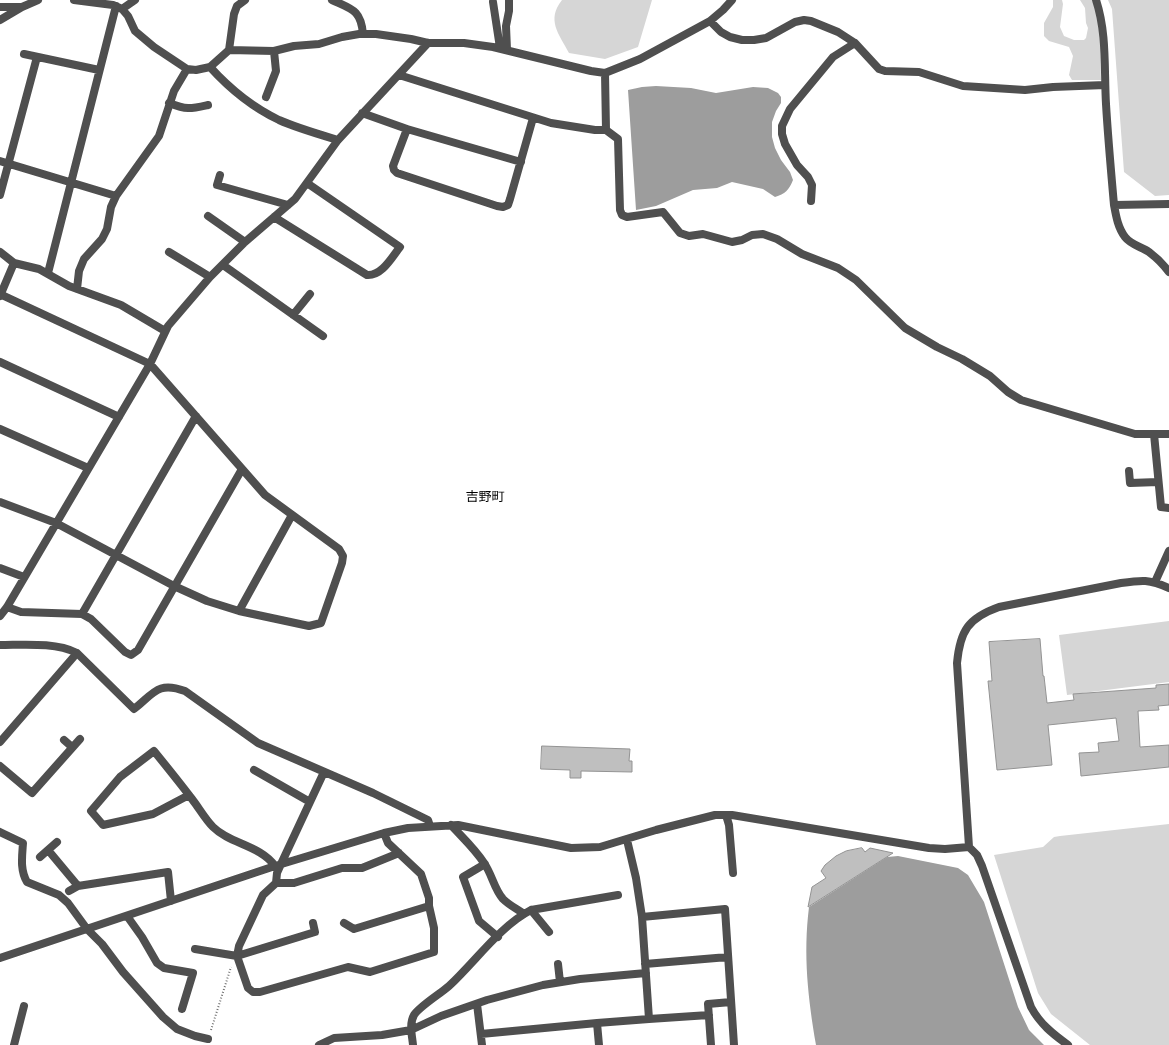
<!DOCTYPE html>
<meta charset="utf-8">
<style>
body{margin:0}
canvas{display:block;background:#fff}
</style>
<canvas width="1169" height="1045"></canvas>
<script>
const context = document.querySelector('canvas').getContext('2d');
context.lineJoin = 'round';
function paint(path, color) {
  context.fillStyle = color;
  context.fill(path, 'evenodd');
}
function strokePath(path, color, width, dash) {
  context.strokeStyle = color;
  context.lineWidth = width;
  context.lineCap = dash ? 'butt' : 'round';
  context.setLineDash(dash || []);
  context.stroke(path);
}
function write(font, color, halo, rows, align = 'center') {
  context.font = font + ' Barlow,"Noto Sans JP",sans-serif';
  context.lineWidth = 3;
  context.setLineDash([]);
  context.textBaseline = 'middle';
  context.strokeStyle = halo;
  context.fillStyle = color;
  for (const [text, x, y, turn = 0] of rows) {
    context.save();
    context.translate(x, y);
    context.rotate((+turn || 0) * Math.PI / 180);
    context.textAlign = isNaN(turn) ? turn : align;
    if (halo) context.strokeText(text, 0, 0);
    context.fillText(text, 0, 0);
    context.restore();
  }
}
paint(new Path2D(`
 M562,0H652L638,47L605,59L569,53C559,34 546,20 562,0Z
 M1053,0H1062L1063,4L1060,27L1064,36L1074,40H1084L1086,38L1088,28L1086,23L1085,8L1080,0H1092C1103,25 1100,53 1101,80H1072L1069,75L1073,56L1069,47L1049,41L1044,36V23L1053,7Z
 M1108,0H1169V195L1155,196L1124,172L1112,9Z
 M1169,621V682L1067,695L1059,635Z
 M1169,824V1045H1090L1051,1014L1038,993L994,855L1043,847L1054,837L1060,836Z`), '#d6d6d6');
paint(new Path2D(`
 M656,86L691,88L716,93L753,87L768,88L778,93L781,97V103L776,111L772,122V137L775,148L781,160L790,172L793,180C789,190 785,194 775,197L763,189L732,182L717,188L693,190L656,206L636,210L628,90L642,87Z
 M898,856L958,868L968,875L984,902L1018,1007L1029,1030L1044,1045H816C808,998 803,955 809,907L887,857Z`), '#9d9d9d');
const building = new Path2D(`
 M1040,639L1043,676H1044L1047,703L1074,700L1073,694L1156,688V685L1169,684V705L1158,706L1159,710L1138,711L1140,747L1169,745V767L1081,776L1079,753L1099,752L1098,743L1119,741L1116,718L1048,725L1052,765L997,770L988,681H992L989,642Z
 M542,746L630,749L629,761H632V772L581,771V778H570V770L541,769Z
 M862,848L865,852L870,848L893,853L808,907L812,887L826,878L821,871L825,865L836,856L846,851Z`);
paint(building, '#bfbfbf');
strokePath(building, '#939393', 1);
strokePath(new Path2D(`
 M211,1030L231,967`), '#717171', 2, [1, 2]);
strokePath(new Path2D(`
 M74,0L113,5L122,9L128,16L135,31L154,47L187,69L196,70L210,67L229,50L274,51L294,46L319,44L342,37L359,34H376L411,39L428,43H464L493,47L591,71L605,73L640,59L710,21L723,10L732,0
 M332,0C352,9 361,10 363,34
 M1096,0C1107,33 1104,69 1106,104C1108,138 1111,171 1114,205C1116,216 1118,228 1125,237C1131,245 1142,247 1149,252C1157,258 1163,264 1169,272
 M493,2L500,48
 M0,7H21
 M122,9L135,0
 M0,20L22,7L38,0
 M710,21L721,32L730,37L742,40H754L766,38L795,22L804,20L811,21L838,32L855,43L879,69L885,71L919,72L963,86L1025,90L1053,87L1105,85
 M229,50L234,14L237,6L245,0
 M507,50L506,26L509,11V0
 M24,54L99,70
 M210,67C229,88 254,108 279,120C297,128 318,134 338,140
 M605,73L606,130L618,139L620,210L622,215L627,217L663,212L680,233L689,236L703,234L732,242L742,240L752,235L763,234L777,239L802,254L838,268L856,280L905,328L937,347L962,359L990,376L1008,392L1021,400L1135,434H1169
 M399,75L551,123L595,130H606
 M266,97L276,71L274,51
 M169,103C187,110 190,109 208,105
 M362,113L407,129L521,162
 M407,129L393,166L394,170L397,173L497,206L503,207L508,205L510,199L533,118
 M0,161L116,196
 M220,175L217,185L288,205
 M0,195L37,57
 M811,201L812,185L808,177L797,165L785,144L782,134V126L790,109L833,57L855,43
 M1114,205L1169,204
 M208,216L245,242
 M274,217L367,275C382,276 392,257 400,247L307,183
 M0,252L14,263L39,269L69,286L121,305L165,331
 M169,252L210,277
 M223,265L323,336
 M48,273L116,6
 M77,289L79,271L84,259L102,239L107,229L111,207L116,196L159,136L174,91L187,69
 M0,294L150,364L265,495L339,549L343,556L342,563L321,623L309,626L239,611L207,601L174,586L56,523L0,502
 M0,296L14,263
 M293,315L310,294
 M0,362L119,417
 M0,429L88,468
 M1154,434L1161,507L1169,508
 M1129,471L1130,483L1158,482
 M0,568L24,577
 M1155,582L1169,551
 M7,607L21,612L82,614L91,619L125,652L131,655L138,650L242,469
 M239,611L292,515
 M82,614L196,416
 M0,616L7,607L150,364L168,326L210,277L245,242L295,199L338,140L428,43
 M0,645C24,645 55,642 77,653L134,709C154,693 158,681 185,691L258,743L373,793L428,820L430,826
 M64,740L72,747
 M0,742L77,653
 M0,766L32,793L80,739
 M254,770L310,802
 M324,772L281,864L277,873L276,883L263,895L239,946L237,956L248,988L253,992H260L348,967L370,972L434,952V928L429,906V898L421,874L388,843L384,833
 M189,795L153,814L103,825L91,811L120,777L154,751C167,767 180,783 192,799C199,808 205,819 213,827C230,844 260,845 275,866
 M726,815L729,825L733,873
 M451,825C462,837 475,849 484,863C492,874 494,889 503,899C509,905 517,909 524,914
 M0,832L23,843C22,857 20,870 27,882L59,895L68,903L87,929L102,944L123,972L163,1017L177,1029L195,1036L208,1039
 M48,850L78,886
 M40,857L57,842
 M485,864L463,877L479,921L498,937
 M276,883H294L342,868H362L399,853
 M69,891L78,886L168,872L171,901
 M531,910L549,932
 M127,916L142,937L157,963L164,968L193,973L182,1009
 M642,917L725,909L734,1045
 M344,923L354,929L429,906
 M195,949L237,956L315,932L313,923
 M0,958L275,866L384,833L408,828L458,825L571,848L600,847L656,830L715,815H732L929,848L945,849L969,847
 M558,964L560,982
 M645,964L728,957
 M477,1004L482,1045
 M649,1019L709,1015
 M481,1034L597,1023
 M14,1045L24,1006
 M319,1045L334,1038L382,1035L411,1030L441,1016L487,1000L543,985L580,979L646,973
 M413,1045C412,1035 409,1024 414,1015C420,1006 440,994 449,986C475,962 500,926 531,910L618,895
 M599,1045L597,1023L649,1019L642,917L636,878L627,840
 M711,1045L708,1004L731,1002
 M1068,1045C1053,1034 1040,1024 1031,1007L982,866L977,855L969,847L957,663C960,631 968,618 999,607L1121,583C1142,580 1149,579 1169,588`), '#4f4f4f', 8);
write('13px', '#000', '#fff', [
 ["吉野町",485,497]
]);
</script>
